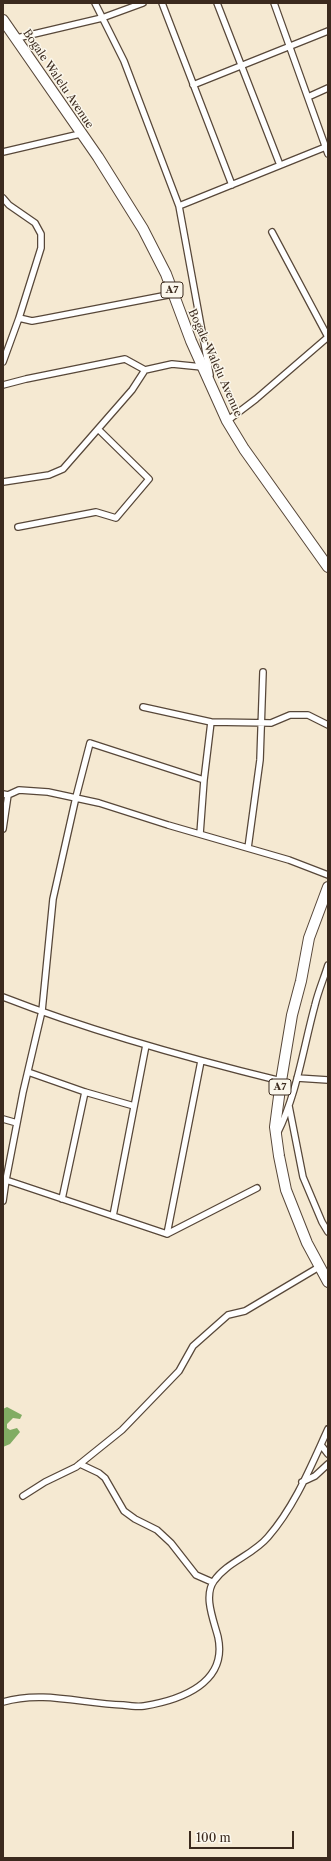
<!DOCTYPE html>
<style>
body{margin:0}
#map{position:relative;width:331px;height:1861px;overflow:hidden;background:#f5e9d2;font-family:"Libre Caslon Text",serif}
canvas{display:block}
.frame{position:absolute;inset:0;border:4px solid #3b2a1e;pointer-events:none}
.scale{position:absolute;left:189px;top:1831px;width:105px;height:18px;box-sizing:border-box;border:2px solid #3b2a1e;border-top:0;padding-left:5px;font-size:12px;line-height:14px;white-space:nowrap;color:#3b2a1e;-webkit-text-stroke:3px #fbf7ec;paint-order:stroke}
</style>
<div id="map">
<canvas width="331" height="1861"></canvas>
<div class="frame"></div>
<div class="scale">100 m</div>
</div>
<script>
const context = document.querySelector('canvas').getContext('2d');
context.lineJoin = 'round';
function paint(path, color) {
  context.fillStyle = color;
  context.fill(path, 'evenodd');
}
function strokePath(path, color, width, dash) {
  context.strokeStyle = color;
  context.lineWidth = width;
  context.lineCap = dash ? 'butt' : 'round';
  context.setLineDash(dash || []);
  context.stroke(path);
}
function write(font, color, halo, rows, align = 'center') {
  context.font = font + ' "Libre Caslon Text",serif';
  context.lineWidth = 3;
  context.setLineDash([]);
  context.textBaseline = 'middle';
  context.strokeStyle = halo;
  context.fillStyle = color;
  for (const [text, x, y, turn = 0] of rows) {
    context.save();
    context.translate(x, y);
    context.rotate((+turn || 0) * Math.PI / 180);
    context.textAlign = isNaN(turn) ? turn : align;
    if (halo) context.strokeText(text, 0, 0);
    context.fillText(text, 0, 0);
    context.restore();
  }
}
paint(new Path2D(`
 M7,1407L22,1415L20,1419L13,1418L7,1424V1428L10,1430L17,1428L20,1432L10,1444L3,1447V1409Z`), '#81ac63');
const street = new Path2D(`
 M95,3L124,61L179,206L210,375
 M162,3L232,185
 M217,3L280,165
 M274,3L328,154
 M17,38L102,18L143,3
 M193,85L328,31
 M308,97L328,88
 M3,152L80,134
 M3,198L9,205L35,223L41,234V248L19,318
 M179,206L328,146
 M272,232L328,337
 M3,362L19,318L32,321L43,319L173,294
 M3,385L26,379L125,359L145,370L172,364L202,367
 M227,421L256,399L328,337
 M3,482L49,475L63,469L132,390L145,370
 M18,527L96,512L116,518L149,479L98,429
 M143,707L211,722
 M3,794L8,795L3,829
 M8,795L19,790L48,792L99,803L168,825L289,860L328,875
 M200,834L204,780
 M248,848L260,760L263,672
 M3,997C93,1032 187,1058 281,1081
 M28,1072L85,1092L134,1106
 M297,1078L328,1080
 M289,1106L303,1177L322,1222L328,1232
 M3,1119L17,1123
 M277,1134C297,1094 303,1049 315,1005C318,992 324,978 328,965
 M6,1180L23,1092L42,1011L53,899L76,797L90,743L204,780L211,722L271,723L290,715H308L328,725
 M62,1199L85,1092
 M3,1201L6,1180L167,1234L257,1188
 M113,1216L146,1045
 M167,1234L201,1061
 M321,1445L328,1454
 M80,1464L99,1473L105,1478L124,1511L135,1519L157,1530L171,1543L196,1575L212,1582
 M302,1482L315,1476L328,1464
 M23,1496L45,1482L76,1467L122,1430L179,1371L193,1346L228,1315L245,1311L319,1267
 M3,1702C43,1690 83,1704 123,1705C130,1706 138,1707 144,1706C181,1700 228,1683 218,1637C214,1621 203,1596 214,1581C227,1562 253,1555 268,1537C295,1506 311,1466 328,1429`);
const highway = new Path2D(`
 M3,20L98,157L143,229L166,274L191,341L227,421L244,449L328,567
 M328,887L309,938L301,981L292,1015L281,1081L275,1127L279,1156L286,1190L307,1243L328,1282`);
strokePath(street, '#574739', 8);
strokePath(highway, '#574739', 12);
strokePath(street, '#fff', 5.5);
strokePath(highway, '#fff', 10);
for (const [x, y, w] of [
 [172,290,22],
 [280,1087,22]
]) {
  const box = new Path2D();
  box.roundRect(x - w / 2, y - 8, w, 16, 3);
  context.fillStyle = '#fbf7ec';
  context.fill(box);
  strokePath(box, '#3b2a1e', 1);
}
write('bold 10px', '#3b2a1e', null, [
 ["A7",172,290],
 ["A7",280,1087]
]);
write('11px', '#3b2a1e', '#fbf7ec', [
 ["Bogale Walelu Avenue",58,79,56],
 ["Bogale Walelu Avenue",215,363,66]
]);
</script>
